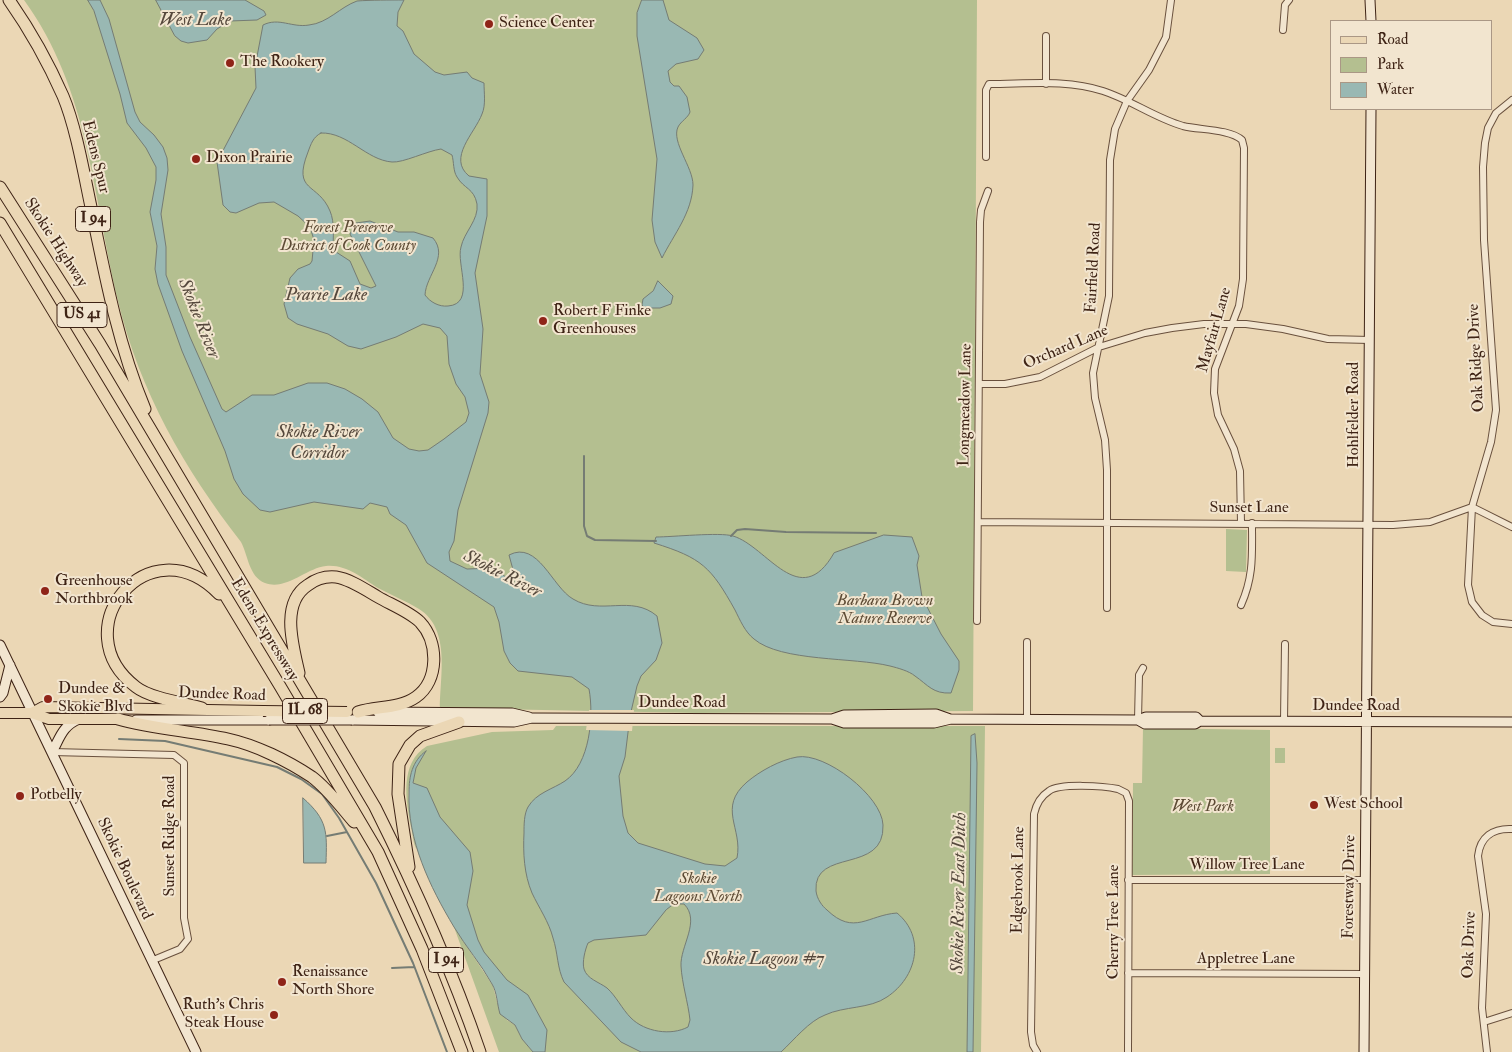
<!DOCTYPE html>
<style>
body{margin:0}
#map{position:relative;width:1512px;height:1052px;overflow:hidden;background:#ebd7b5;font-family:"IM FELL Double Pica",serif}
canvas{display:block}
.legend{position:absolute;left:1330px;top:20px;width:162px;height:90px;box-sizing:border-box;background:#f2e5cf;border:1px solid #aa9785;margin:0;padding:6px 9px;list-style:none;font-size:15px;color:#3e2315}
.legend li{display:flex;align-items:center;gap:10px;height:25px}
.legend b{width:25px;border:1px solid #aa9785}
</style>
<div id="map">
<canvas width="1512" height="1052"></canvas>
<ul class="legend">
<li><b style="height:6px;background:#ebd7b5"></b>Road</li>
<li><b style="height:14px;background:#b4bf90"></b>Park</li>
<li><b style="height:14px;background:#99b8b3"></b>Water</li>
</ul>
</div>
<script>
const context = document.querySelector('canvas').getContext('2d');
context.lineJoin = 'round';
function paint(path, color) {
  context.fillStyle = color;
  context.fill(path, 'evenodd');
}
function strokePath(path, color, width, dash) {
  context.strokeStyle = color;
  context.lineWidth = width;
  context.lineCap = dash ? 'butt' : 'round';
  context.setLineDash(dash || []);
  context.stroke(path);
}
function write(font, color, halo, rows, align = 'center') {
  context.font = font + ' "IM FELL Double Pica",serif';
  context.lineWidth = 4;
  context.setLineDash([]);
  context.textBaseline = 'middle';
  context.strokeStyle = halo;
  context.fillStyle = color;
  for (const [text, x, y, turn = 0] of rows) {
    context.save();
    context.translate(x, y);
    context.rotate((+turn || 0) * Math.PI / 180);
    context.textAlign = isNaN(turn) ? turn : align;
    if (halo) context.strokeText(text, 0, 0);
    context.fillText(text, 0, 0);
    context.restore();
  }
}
paint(new Path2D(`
 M24,0H977L973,711L696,713L440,708C440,676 451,629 419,609C406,601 391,595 378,588C362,578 346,564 326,566C306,568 286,591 265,583C249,577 248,555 241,542C184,468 140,392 118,301C93,197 89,89 24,0Z
 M1226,529L1247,530L1246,572L1226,571Z
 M556,726H985L981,1052H542L495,977L412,806L414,768L424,753C398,777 411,820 417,850C413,844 413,835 411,827C406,801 399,763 427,746L492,732L553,730Z
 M1143,728L1270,730V874L1132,875L1133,783H1142Z
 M1275,748H1285V763H1275Z
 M454,927L493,986L497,1002L507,1020L515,1025L522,1039L533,1052H499Z`), '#b4bf90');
const water = new Path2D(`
 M88,0H100L109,19L135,112L140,122L154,135L163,147L167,158L168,170L161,214L166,247V275L190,337L222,409L226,412L252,395H274L308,383H327L345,389L362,399L378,412L393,438L409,449L419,451L428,450L444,439L466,422L469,413L465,397L456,384L449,364L447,336L440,328L423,324L396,337L361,349L348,346L328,334L297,324L288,318L284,304L290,278L298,269L310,264L312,261L314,240L310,227L298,216L274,202L259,203L236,213L230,212L223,205L217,162L256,88L255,67L263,25C279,17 292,28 309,25C328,23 340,7 357,1C370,0 391,0 404,0L398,12L397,26L403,31L414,54L435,72L444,75L467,72L472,78L484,83C484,93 486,105 482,114C475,133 447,158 469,176L487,179V216L475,273L483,329L480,374L489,402L488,413L458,510L454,541L449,552L450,561L467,569L494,568L515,584V577L509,555C538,540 552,587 573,599C601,616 631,594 657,616L662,643L656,660L641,676L637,686L630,716L625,757L619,776L623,816L628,833L638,843L705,864L725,866L737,858C743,828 717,808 747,782C760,771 780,760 797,757C825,752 882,796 883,825C885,875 813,847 816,891C817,899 822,906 827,910C854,936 868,915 897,913C926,937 917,977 887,997C870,1009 844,1006 825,1015C809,1021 794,1040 781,1052H641L621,1042L564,982C557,968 558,953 553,938C549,922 539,908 532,893C524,874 523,853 524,833C524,825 524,814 528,807C536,793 553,789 565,781C590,764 594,716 589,689L572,677L518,671L510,663L504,651L499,622L494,607L427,563L406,525L390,514L387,507L370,503L363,509L314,502L270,512L260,510L243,494L234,479L225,451L182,351L158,284L155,269L157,246L150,212L156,180V167L146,148L127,123L120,94L94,11ZM321,133C348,132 366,160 392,162C403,163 427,151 441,149L452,155C454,162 453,171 457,177C464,189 474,188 477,204C479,220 464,232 461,247C456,264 476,304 448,306C439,307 430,302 425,295C426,275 449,257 433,238L414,232H398L370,221L356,223L350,234L376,286L371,288L360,284L350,261L333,250C333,237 335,223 330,211C318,182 292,193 308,152C311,144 313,137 321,133ZM674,904H684C701,921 680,946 681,966C682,984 688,1002 690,1020L688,1027C671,1036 645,1032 631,1018C622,1009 616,996 607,988C599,982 587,979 584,969C582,962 585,950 588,943L594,940L646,935L666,910Z
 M156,0H245L264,11L266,15L257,20L230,21L217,29L207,40L188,43L181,41L175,36Z
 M642,0H663L669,20L697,38L704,50L698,59L676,64L668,71L670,82L674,86H679L687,97L690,112C688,118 681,121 678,127C671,142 693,167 693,185C692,213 674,234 662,258L655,242L652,220L657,159L637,36V13Z
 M658,281L673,296L671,304L660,308H645L642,305L643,299L653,291Z
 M884,535L912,537L919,556L917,565L922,597L941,634L959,661V670L951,693C933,694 928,685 915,676C909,671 898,668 890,666C854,657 781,662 754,639C745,632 740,620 735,610C711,567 702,558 654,543L656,537C672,537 720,532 733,536C767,546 800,613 834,553Z
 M975,734L977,763L973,1052H967L971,736Z
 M426,751L416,768L413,783L427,788L440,817L470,852L473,871L467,905L478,940L484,952L507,980L528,995L547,1030L545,1052H533L522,1039L515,1025L500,1014C497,1004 497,992 492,984C481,964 466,947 454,927C430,887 407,840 409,792C409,777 412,761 426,751Z
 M303,798C328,820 327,832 326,863H304Z`);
paint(water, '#99b8b3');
strokePath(water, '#757c74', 1);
paint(new Path2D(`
 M589,710H634L632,731L586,730Z`), '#ebd7b5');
strokePath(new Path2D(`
 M584,456V526L587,536L595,540L656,541
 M731,536L737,530L745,529L786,532L876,533
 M119,739L165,741L277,767L301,779L322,794L339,818L376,883L413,963L447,1052
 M327,836L347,832
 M392,968L414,967`), '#757c74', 2);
const street = new Path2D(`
 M1283,30L1285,5L1289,0
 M1046,36V84
 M1512,100L1496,113L1488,128L1485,143L1483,167L1484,240L1496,410L1491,442L1472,507L1468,585L1472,602L1482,615L1493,622L1512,624
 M986,157V90L989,84C1027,84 1067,79 1103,91C1131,100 1155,118 1183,126C1199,130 1230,129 1242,140L1244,148L1243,279L1239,306L1215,369L1214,393L1218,415L1234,449L1240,471L1241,523
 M980,384H1005L1040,377L1099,347L1145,333L1172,328L1204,324H1246L1283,329L1328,339L1370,340
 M978,522L1393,525L1430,522L1472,507L1512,527
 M1241,605C1254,576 1252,554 1252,523
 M1107,608V470L1105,440L1095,398L1093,373L1109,296L1110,160L1115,129L1127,101L1149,70L1166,37L1171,0
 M977,621L980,222L981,210L988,191
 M1027,720V642
 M1138,720L1139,675L1143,668
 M1284,721L1285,644
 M52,752L174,755L184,763V918L188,939L180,949L151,961
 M1128,880H1366
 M1128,973L1364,974
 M1484,1022L1512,1013
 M1037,1052L1033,1045L1031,1032L1034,814C1036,805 1041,796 1049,791C1060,783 1104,786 1118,789L1126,793L1129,801L1128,1052
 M1487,1052L1482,1008L1486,914L1478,856C1480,837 1493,828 1512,829`);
const secondary = new Path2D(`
 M1370,0L1371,21
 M0,645L196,1052
 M0,697L3,693L10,665
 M378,712L512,713L529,717
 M832,719L844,723H934L951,719L1138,720L1146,717H1196L1200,721L1512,722
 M136,720H269
 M352,720L514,722L532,718L832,719L844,715L936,714L950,719
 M1138,720L1145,724H1195L1200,721
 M52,752C60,738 62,726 79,719
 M1364,1052L1371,109`);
const primary = new Path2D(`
 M0,713H32L49,719H118
 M32,713L43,707L263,711`);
const highway = new Path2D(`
 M9,0C30,30 48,62 63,96C76,127 84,174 91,207C105,276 118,344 145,409
 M0,187L100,344L375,807C415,887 451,967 480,1052
 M0,223L280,686L378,852L422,949L462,1052
 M299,673C293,646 280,603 308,585C316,579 326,576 336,577C350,579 366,590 378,597C390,604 410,612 420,622C439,642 439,681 416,697C399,709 377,706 358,712
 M202,708C184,703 150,698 136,687C61,630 149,522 219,594
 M118,719C154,729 192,731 228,739C256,745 288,761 312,777C328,789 341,807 354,822
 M409,867L398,794L399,764L410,745L420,736L459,722`);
strokePath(street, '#69503d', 8);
strokePath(secondary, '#3e2315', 11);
strokePath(primary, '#3e2315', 12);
strokePath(highway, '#3e2315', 13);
strokePath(street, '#f2e5cf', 6);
strokePath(secondary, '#f2e5cf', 9);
strokePath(primary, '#ebd7b5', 10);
strokePath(highway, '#ebd7b5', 11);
const secondaryBridge = new Path2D(`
 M269,720H352`);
const primaryBridge = new Path2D(`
 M263,711L347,712`);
strokePath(secondaryBridge, '#3e2315', 11, []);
strokePath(primaryBridge, '#3e2315', 12, []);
strokePath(secondaryBridge, '#f2e5cf', 9);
strokePath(primaryBridge, '#ebd7b5', 10);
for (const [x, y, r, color] of [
 [489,24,5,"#8f2418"],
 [230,63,5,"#8f2418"],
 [196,159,5,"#8f2418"],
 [543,321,5,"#8f2418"],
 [45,591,5,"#8f2418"],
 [48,699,5,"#8f2418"],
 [20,796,5,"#8f2418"],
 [1314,805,5,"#8f2418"],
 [282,982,5,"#8f2418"],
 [274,1015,5,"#8f2418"]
]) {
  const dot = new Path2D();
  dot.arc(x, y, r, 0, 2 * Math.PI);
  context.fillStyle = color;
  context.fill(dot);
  strokePath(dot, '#f2e5cf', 2);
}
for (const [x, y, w] of [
 [93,219,35],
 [82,315,50],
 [305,711,45],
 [446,960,35]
]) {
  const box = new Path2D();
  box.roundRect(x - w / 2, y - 12.5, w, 25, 4);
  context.fillStyle = '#f2e5cf';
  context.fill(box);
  strokePath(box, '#3e2315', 1);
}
write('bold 15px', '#3e2315', null, [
 ["I 94",93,219],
 ["US 41",82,315],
 ["IL 68",305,711],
 ["I 94",446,960]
]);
write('16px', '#3e2315', '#f2e5cf', [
 ["Science Center",499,24],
 ["The Rookery",240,63],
 ["Dixon Prairie",206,159],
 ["Robert F Finke",553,312],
 ["Greenhouses",553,330],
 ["Greenhouse",55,582],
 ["Northbrook",55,600],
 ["Dundee &",58,690],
 ["Skokie Blvd",58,708],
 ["Potbelly",30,796],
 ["West School",1324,805],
 ["Renaissance",292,973],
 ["North Shore",292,991],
 ["Ruth's Chris",264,1006,"right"],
 ["Steak House",264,1024,"right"]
], 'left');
write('16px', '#3e2315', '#f2e5cf', [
 ["Edens Spur",95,157,76],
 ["Skokie Highway",55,243,57],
 ["Fairfield Road",1094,268,-87],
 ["Mayfair Lane",1215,330,-74],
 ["Orchard Lane",1066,348,-23],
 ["Oak Ridge Drive",1477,358,-93],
 ["Longmeadow Lane",966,405,-89],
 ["Hohlfelder Road",1355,415,-90],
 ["Sunset Lane",1249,509],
 ["Edens Expressway",264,630,59],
 ["Dundee Road",222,695,2],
 ["Dundee Road",682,704],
 ["Dundee Road",1356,707],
 ["Sunset Ridge Road",171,836,-90],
 ["Willow Tree Lane",1247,866],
 ["Skokie Boulevard",124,869,65],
 ["Edgebrook Lane",1019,880,-89],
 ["Forestway Drive",1350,887,-89],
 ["Cherry Tree Lane",1115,922,-90],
 ["Oak Drive",1470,945,-88],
 ["Appletree Lane",1246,960]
]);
write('italic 16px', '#5c4a34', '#f2e5cf', [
 ["Forest Preserve",348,229],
 ["District of Cook County",348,247],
 ["Barbara Brown",885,602],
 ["Nature Reserve",885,620],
 ["West Park",1203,808],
 ["Skokie",698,880],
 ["Lagoons North",698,898]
]);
write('italic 18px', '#55483c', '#f2e5cf', [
 ["West Lake",195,21],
 ["Prarie Lake",326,296],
 ["Skokie River",198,319,68],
 ["Skokie River",319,433],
 ["Corridor",319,454],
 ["Skokie River",502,575,27],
 ["Skokie River East Ditch",960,893,-89],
 ["Skokie Lagoon #7",764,960]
]);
</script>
